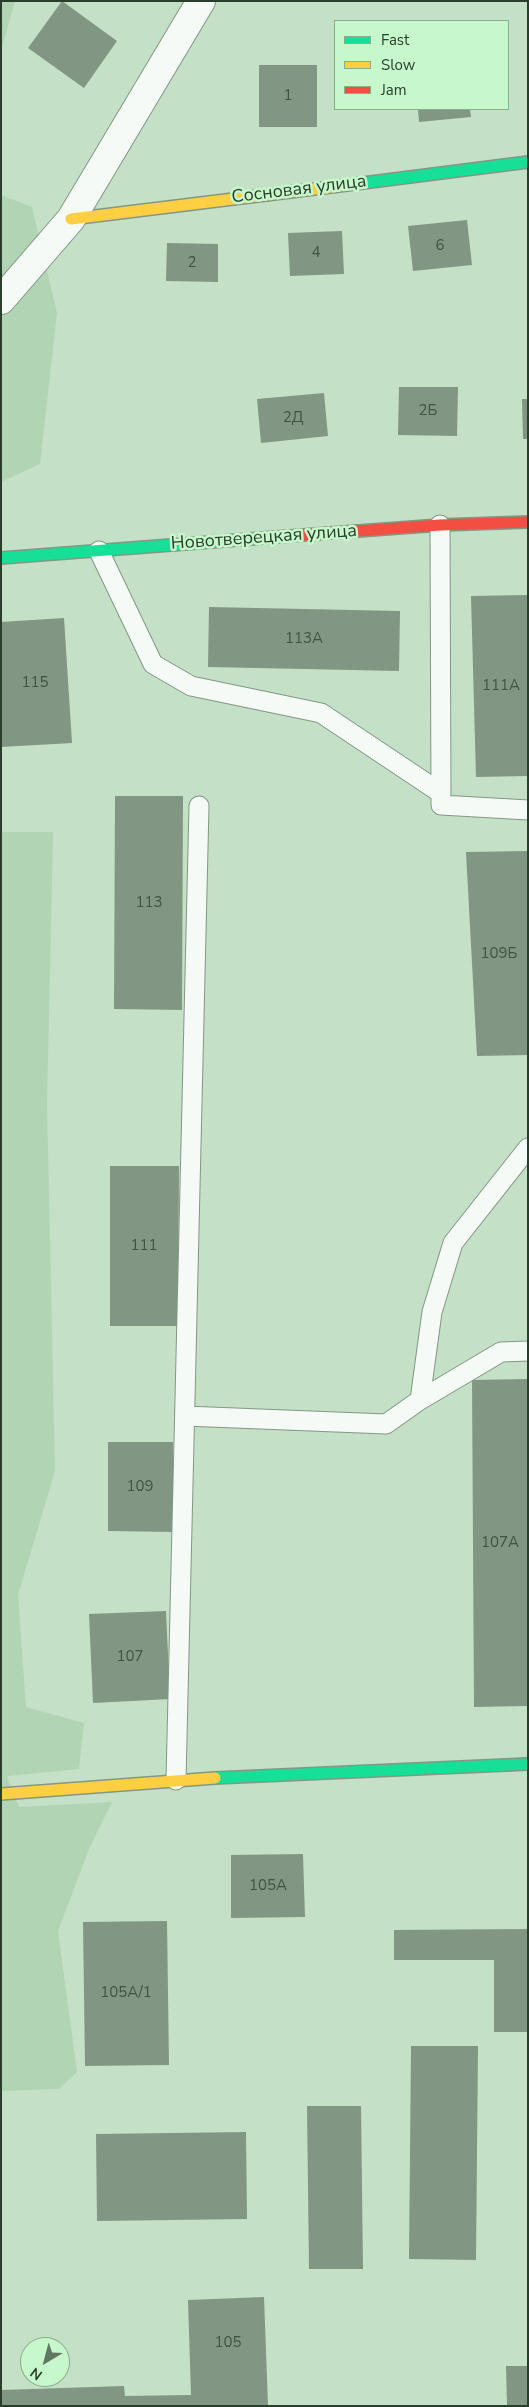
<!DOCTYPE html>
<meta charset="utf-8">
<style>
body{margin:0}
#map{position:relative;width:529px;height:2407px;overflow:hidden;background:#c4e0c7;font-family:"Nunito Sans",sans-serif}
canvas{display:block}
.frame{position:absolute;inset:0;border:2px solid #2a3e2c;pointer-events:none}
.legend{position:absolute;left:334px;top:20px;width:175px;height:90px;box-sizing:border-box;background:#c6f8cb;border:1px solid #88ae8b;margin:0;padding:6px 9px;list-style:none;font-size:15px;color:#2a3e2c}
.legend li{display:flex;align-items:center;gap:10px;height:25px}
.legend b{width:25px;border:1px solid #88ae8b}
.north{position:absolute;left:20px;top:2337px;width:50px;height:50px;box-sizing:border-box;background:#c6f8cb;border:1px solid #88ae8b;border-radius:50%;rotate:217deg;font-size:14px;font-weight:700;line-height:20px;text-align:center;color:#2a3e2c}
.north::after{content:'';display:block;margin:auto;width:18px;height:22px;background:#607762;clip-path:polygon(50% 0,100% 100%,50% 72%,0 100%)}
</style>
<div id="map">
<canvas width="529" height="2407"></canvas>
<div class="frame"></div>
<ul class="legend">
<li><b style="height:6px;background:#16e098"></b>Fast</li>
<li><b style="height:6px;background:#ffcf43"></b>Slow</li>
<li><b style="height:6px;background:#f24e42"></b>Jam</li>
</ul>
<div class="north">N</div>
</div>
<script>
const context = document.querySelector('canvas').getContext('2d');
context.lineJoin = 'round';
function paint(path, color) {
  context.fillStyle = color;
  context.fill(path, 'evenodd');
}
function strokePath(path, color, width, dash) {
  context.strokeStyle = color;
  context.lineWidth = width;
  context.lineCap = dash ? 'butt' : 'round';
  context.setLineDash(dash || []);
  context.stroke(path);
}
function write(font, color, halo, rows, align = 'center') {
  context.font = font + ' "Nunito Sans",sans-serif';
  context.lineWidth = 5;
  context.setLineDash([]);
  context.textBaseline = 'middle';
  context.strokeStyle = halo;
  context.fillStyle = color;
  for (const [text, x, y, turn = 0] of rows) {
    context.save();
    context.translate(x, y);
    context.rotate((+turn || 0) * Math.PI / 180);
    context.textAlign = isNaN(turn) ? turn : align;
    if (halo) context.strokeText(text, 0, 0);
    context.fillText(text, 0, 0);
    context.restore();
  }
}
paint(new Path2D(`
 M1,1H15L1,51Z
 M1,195L32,207L57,313L40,464L1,482Z
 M1,832H53L47,1104L55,1471L18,1595L26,1707L84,1723L79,1769L7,1776L19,1807L112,1802L89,1849L58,1931L77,2072L59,2089L1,2091Z`), '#b1d5b4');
paint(new Path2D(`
 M62,1L117,41L84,88L28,48Z
 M259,65H317V127H259Z
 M418,109H470L471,117L419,122Z
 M467,220L472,265L413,271L408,226Z
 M342,231L344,274L290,276L288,233Z
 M167,243L218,244V282L166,281Z
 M399,387H458L457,436L398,435Z
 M324,393L328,436L261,443L257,399Z
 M522,399H528V439H523Z
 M528,595V776L476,777L471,596Z
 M209,607L400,611L399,671L208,667Z
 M64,618L72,743L1,747V622Z
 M115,796H183L182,1010L114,1009Z
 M528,851V1055L477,1056L466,852Z
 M110,1166H179L178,1326H110Z
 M528,1379V1706L474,1707L472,1380Z
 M108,1442H173V1532L108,1531Z
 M166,1611L170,1699L93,1703L89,1614Z
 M303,1854L305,1917L231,1918V1855Z
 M167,1921L169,2065L85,2066L83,1922Z
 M528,1929V2032H494V1960H394V1930Z
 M411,2046H478L476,2260L409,2259Z
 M307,2106H361L363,2269H309Z
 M246,2132L247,2219L97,2221L96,2134Z
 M264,2297L268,2406H1V2390L124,2386L125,2396L191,2395L188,2300Z
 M506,2366H528V2406H507Z`), '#819683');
const lane = new Path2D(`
 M440,525L441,805L528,810
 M99,551L153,664L191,686L321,713L441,793
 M420,1400L432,1312L453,1243L528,1148
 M185,1416L386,1424L420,1400L501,1352L528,1351
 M176,1780L199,806`);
const street = new Path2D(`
 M1,300L71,219L201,1`);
const fast = new Path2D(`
 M347,185L528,162
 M1,558L276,537
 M215,1778L528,1764`);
const slow = new Path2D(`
 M71,219L347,185
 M1,1794L215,1778`);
const jam = new Path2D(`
 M276,537L440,525L528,522`);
strokePath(lane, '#839785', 21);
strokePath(street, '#839785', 30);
strokePath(fast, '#839785', 14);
strokePath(slow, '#839785', 14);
strokePath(jam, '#839785', 14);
strokePath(lane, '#f6faf7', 19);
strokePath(street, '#f6faf7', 28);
strokePath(fast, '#16e098', 11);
strokePath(slow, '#ffcf43', 11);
strokePath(jam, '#f24e42', 11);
write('15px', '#405442', null, [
 ["1",288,96],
 ["6",440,246],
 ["4",316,253],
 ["2",192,263],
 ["2Б",428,411],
 ["2Д",293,418],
 ["113А",304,639],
 ["115",35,683],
 ["111А",501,686],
 ["113",149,903],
 ["109Б",499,954],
 ["111",144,1246],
 ["109",140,1487],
 ["107А",500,1543],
 ["107",130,1657],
 ["105А",268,1886],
 ["105А/1",126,1993],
 ["105",228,2343]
]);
write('18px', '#2a3e2c', '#c6f8cb', [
 ["Сосновая улица",299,190,-7],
 ["Новотверецкая улица",264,538,-4]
]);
</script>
